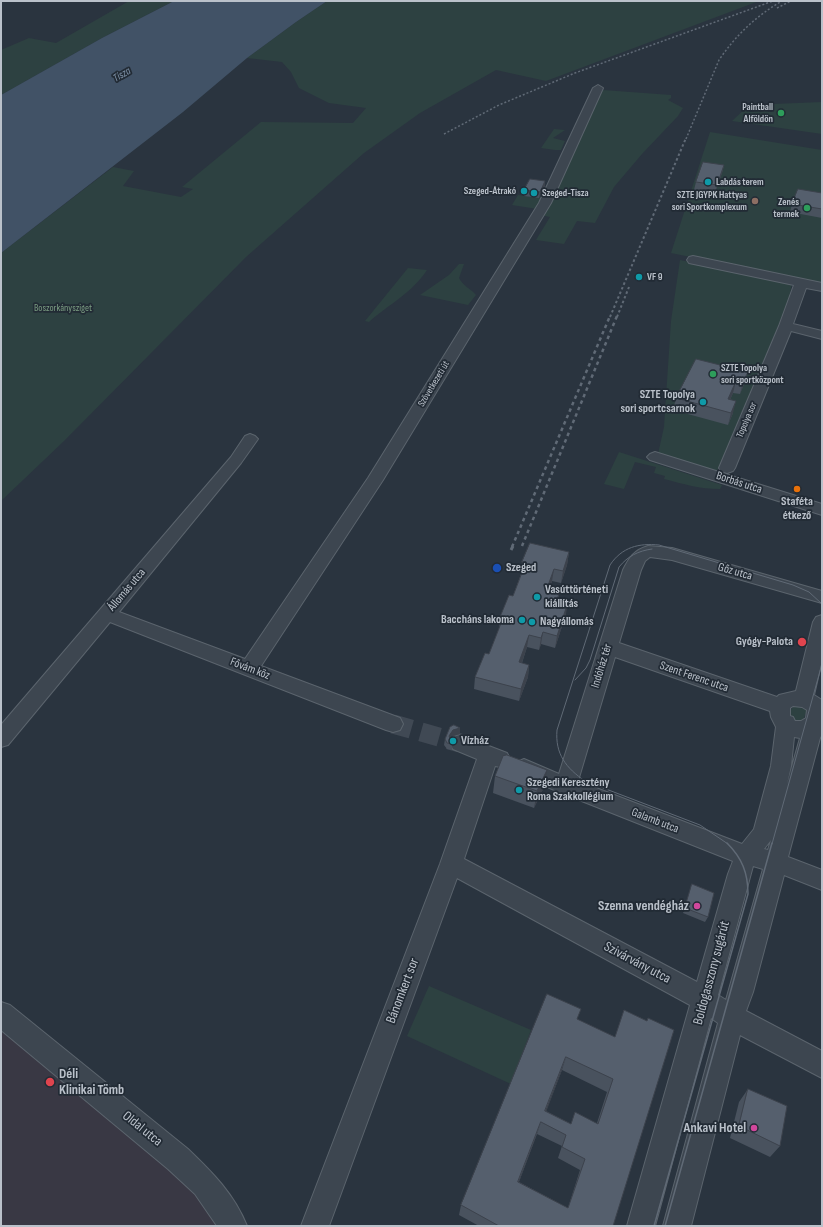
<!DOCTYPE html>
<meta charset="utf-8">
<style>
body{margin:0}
#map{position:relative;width:823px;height:1227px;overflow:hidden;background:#2a343f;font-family:"Sofia Sans Condensed",sans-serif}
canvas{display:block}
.frame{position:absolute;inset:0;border:2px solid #bac1ca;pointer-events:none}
</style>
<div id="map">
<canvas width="823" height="1227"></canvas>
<div class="frame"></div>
</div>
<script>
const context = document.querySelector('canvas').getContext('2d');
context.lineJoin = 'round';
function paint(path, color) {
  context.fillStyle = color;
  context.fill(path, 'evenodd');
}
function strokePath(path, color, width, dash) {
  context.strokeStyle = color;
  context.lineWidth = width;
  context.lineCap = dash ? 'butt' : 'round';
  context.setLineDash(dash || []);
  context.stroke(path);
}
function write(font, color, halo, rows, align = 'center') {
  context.font = font + ' "Sofia Sans Condensed",sans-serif';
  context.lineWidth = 3.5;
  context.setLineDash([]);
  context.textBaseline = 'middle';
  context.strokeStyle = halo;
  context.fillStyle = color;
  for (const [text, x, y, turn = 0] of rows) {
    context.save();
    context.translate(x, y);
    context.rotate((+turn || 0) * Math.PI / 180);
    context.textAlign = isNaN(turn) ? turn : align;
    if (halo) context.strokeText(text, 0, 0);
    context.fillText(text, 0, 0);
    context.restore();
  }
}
paint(new Path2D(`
 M1,1000L198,1163L222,1186L248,1226H1Z`), '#393844');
paint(new Path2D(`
 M129,1H174L102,38L1,95V50L29,38L56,43Z
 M327,1H759L546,81L496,70L420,113L364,153L246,257L64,441L1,501V253L113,167L134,171L123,186L181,197L193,189L182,187L261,122L353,123L366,108L329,103L299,88L291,72L282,62L247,58L296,22Z
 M603,90L671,95V98L668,100L683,108L678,116L642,154L614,187L595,223L577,221L564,244L536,240L550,217L541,215L577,147L599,93Z
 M822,102V134L732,121L749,105Z
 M554,129L565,130L553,138L565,141L561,150H555L541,148Z
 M710,132L822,150V284L671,253Z
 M518,195L544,198L538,209L512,205Z
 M680,260L792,283L788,303L717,472L658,454L664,427L671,321Z
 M459,264H464L459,278C463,286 470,288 476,295L468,305L420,295L449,275Z
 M408,268L427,270C413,292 388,305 369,322L365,321Z
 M619,452L722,485L720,489C700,489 683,484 664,479L665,476L654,473L656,467L635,462L624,489L604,484Z
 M795,706L807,710L802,723L794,720L789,713L792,708Z
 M429,986L531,1030L511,1084L407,1036Z`), '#2d4141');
paint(new Path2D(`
 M174,1H327L296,22L247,58L183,112L1,253V95L102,38Z`), '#415266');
strokePath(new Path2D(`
 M393,724L460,743`), '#404954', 19, [19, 10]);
const minor = new Path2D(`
 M598,85L603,88L551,203L383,480L261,666L400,718L403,724L400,730L393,732L386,730L110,622L8,745L1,747V725L231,457L245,436L250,434L255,436L258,439L241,463L119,612L245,659L368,478L539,203L593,88Z
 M693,256L822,283V291L806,288L793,324L822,331V339L791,331L735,468L733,471L727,473L721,471L719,468L779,326L794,285L689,263L687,260L689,257Z
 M655,452L822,504V515L650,460L647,457L650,454Z
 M648,546L672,548L822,591V603L672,560L650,557L645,561L641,570L619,643L777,697L779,695L796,691L813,622L816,617L822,615V660L814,695L822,700V734L820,738L788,857L822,870V890L784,875L753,992L746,1011L822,1051V1078L740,1035L691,1226H663L718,1023L711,1018L655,1226H627L690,1005L457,878L329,1226H301L440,864L477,759L453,749L450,743L453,737L460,735L507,753L510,759L507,765L500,767L495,766L464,859L697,982L728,874L733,861L559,792L517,774L514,768L517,762L524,759L559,774L623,570C629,558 634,550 648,546ZM615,657L770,711L771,717L776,727L771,766L754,829L742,844L578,781ZM793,706L802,707L807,710L806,718L801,721H795L793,717L790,716V708ZM794,737L800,738L787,784L791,766ZM771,840L768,850L764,849ZM753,866L763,869L726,1000L718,995Z
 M1,1002L10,1005L188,1149C213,1173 234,1194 247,1226H217L195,1194L168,1169L1,1030Z`);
strokePath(minor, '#5b646d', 2);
paint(minor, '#3d4650');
strokePath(new Path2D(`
 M575,680L586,668L590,660L619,567C628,556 638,551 652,549
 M728,844L700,825L585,781C566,768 555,754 557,730L610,565C622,547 639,543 659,545L793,585L809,592L822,604
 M772,844L822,664`), '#606a76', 1);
strokePath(new Path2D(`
 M654,1226L748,894C748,873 742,858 727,843
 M665,1226L772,843`), '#606a76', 1.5);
strokePath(new Path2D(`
 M777,8L791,1
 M444,134L499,105L575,73L773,1
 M686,139L719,60C736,35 756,16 782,1`), '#606a76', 1.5, [2, 2]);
strokePath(new Path2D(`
 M610,317L686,138
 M617,317L629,287`), '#606a76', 2, [2.5, 2.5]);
strokePath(new Path2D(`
 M522,546L617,316
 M512,547L610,316`), '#606a76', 2.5, [3.5, 3.5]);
strokePath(new Path2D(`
 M511,550L513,546`), '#606a76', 3, [4.5, 4.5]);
paint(new Path2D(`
 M724,165L722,173L715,193L694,190L696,182Z
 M545,181V186L539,198L524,196V190Z
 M822,193V218L790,212L792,204Z
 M748,372L744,384L740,394L733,393L730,400L733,413L728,425L673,410L676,398Z
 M569,552L567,565L561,583L552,581L549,592L559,594L558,600L566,614L555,648L541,644L539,650L527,647L522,663L529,665L528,677L519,701L474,689L475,677L489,654L499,629L500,617L513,596L521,574L522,562Z
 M460,728V734L453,736L450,739L452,744V750L447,749L444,745L445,739Z
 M495,776L544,787L534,808L493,793Z
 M692,884L708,917L705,922L683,913Z
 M624,1010L647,1021L648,1018L613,1226H479L459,1215L461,1205L578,1020L615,1037ZM562,1070L607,1092L597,1123L571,1124L546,1111ZM537,1134L562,1146L558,1158L580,1170L568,1208L519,1182Z
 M748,1089L780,1146L770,1157L730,1138L739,1102Z`), '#49525e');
paint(new Path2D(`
 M724,165L722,173L715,193L717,185Z
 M545,181V186L539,198L540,192Z
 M748,372L744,384L740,394L743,382Z
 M736,381L733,393L725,411L728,399Z
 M736,401L733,413L728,425L731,413Z
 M569,552L567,565L561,583L563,571Z
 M554,569L552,581L544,604L546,591Z
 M568,602L566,614L555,648L557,636Z
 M543,632L541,644L539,650L541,638Z
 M529,635L527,647L518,674L519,662Z
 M529,665L528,677L519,701L521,689Z
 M460,728V734L453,736L449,742V736L453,730Z
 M547,770L544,787L534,808L537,791Z
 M566,1057L562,1070L542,1123L545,1111Z
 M541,1122L537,1134L515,1192L518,1182Z`), '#3c424c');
const building = new Path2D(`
 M703,162L724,165L717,185L696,182Z
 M530,179L545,181L540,192L524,190Z
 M798,189L822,193V209L792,204Z
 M696,359L748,372L743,382L736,381L728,399L736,401L731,413L676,398Z
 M530,543L569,552L563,571L554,569L546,591L559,594L557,599L568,602L557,636L543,632L541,638L529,635L519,662L529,665L521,689L475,677L485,653L489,654L503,618L500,617L509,595L513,596L526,562H522Z
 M454,725L460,728L453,730L449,736L452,744L447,743L445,739L450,727Z
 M507,755L547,770L537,791L495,776L503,756Z
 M692,884L714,893L708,917L685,908Z
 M547,994L581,1009L577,1019L615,1037L624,1010L647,1021L648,1018L674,1030L613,1226H499L461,1205ZM566,1057L613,1079L598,1124L575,1112L571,1124L545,1111ZM541,1122L566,1135L562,1147L585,1159L568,1208L518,1182Z
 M748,1089L787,1106L780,1146L739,1126Z`);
paint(building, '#555f6d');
strokePath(building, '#3c424c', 1);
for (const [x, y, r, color] of [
 [781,113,4,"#2e9e5b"],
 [708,182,4,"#0f9aa8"],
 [524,191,4,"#0f9aa8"],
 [534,193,4,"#0f9aa8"],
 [755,201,4,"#8d6e63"],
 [807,208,4,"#2e9e5b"],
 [639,277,4,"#0f9aa8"],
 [713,374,4,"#2e9e5b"],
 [703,402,4,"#0f9aa8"],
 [797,489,4,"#e8710a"],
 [497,568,5,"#1a4fb4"],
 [537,597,4,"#0f9aa8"],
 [522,620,4,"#0f9aa8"],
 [532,622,4,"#0f9aa8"],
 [802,642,5,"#e0444e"],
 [453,741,4,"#0f9aa8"],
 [519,790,4,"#0f9aa8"],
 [697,906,4,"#d1479c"],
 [50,1082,5,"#e0444e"],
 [754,1128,4,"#d1479c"]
]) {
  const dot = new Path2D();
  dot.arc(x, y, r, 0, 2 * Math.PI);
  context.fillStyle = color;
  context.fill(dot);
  strokePath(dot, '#222b35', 1.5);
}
write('bold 10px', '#bac1ca', '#222b35', [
 ["Paintball",773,107],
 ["Alföldön",773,119],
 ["Labdás terem",716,182,"left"],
 ["Szeged-Átrakó",516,191],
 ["Szeged-Tisza",542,193,"left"],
 ["SZTE JGYPK Hattyas",747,195],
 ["sori Sportkomplexum",747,207],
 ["Zenés",799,202],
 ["termek",799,214],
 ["VF 9",647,277,"left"],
 ["SZTE Topolya",721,368,"left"],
 ["sori sportközpont",721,380,"left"]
], 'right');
write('10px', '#7b9d82', '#222b35', [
 ["Boszorkánysziget",63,308]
]);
write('10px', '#bac1ca', '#222b35', [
 ["Szövetkezeti út",434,384,-59],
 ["Topolya sor",747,420,-67]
]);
write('italic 11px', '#7f93a9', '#222b35', [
 ["Tisza",122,75,-30]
]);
write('bold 12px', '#bac1ca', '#222b35', [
 ["SZTE Topolya",695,395,"right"],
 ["sori sportcsarnok",695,409,"right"],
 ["Staféta",797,502,"center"],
 ["étkező",797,516,"center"],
 ["Szeged",506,568],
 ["Vasúttörténeti",545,590],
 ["kiállítás",545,604],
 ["Baccháns lakoma",514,620,"right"],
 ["Nagyállomás",540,622],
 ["Gyógy-Palota",793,642,"right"],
 ["Vízház",461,741],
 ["Szegedi Keresztény",527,783],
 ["Roma Szakkollégium",527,797]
], 'left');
write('12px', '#bac1ca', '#222b35', [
 ["Borbás utca",739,483,18],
 ["Gőz utca",735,572,16],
 ["Állomás utca",127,590,-50],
 ["Indóház tér",602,666,-73],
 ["Fővám köz",250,669,21],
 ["Szent Ferenc utca",694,677,19],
 ["Galamb utca",655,821,21]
]);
write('bold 14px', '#bac1ca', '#222b35', [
 ["Szenna vendégház",689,906],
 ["Déli",59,1074,"left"],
 ["Klinikai Tömb",59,1090,"left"],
 ["Ankavi Hotel",746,1128]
], 'right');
write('14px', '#bac1ca', '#222b35', [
 ["Szivárvány utca",637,963,28],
 ["Boldogasszony sugárút",712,973,-75],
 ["Bánomkert sor",403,991,-69],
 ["Oldal utca",142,1129,39]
]);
</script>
